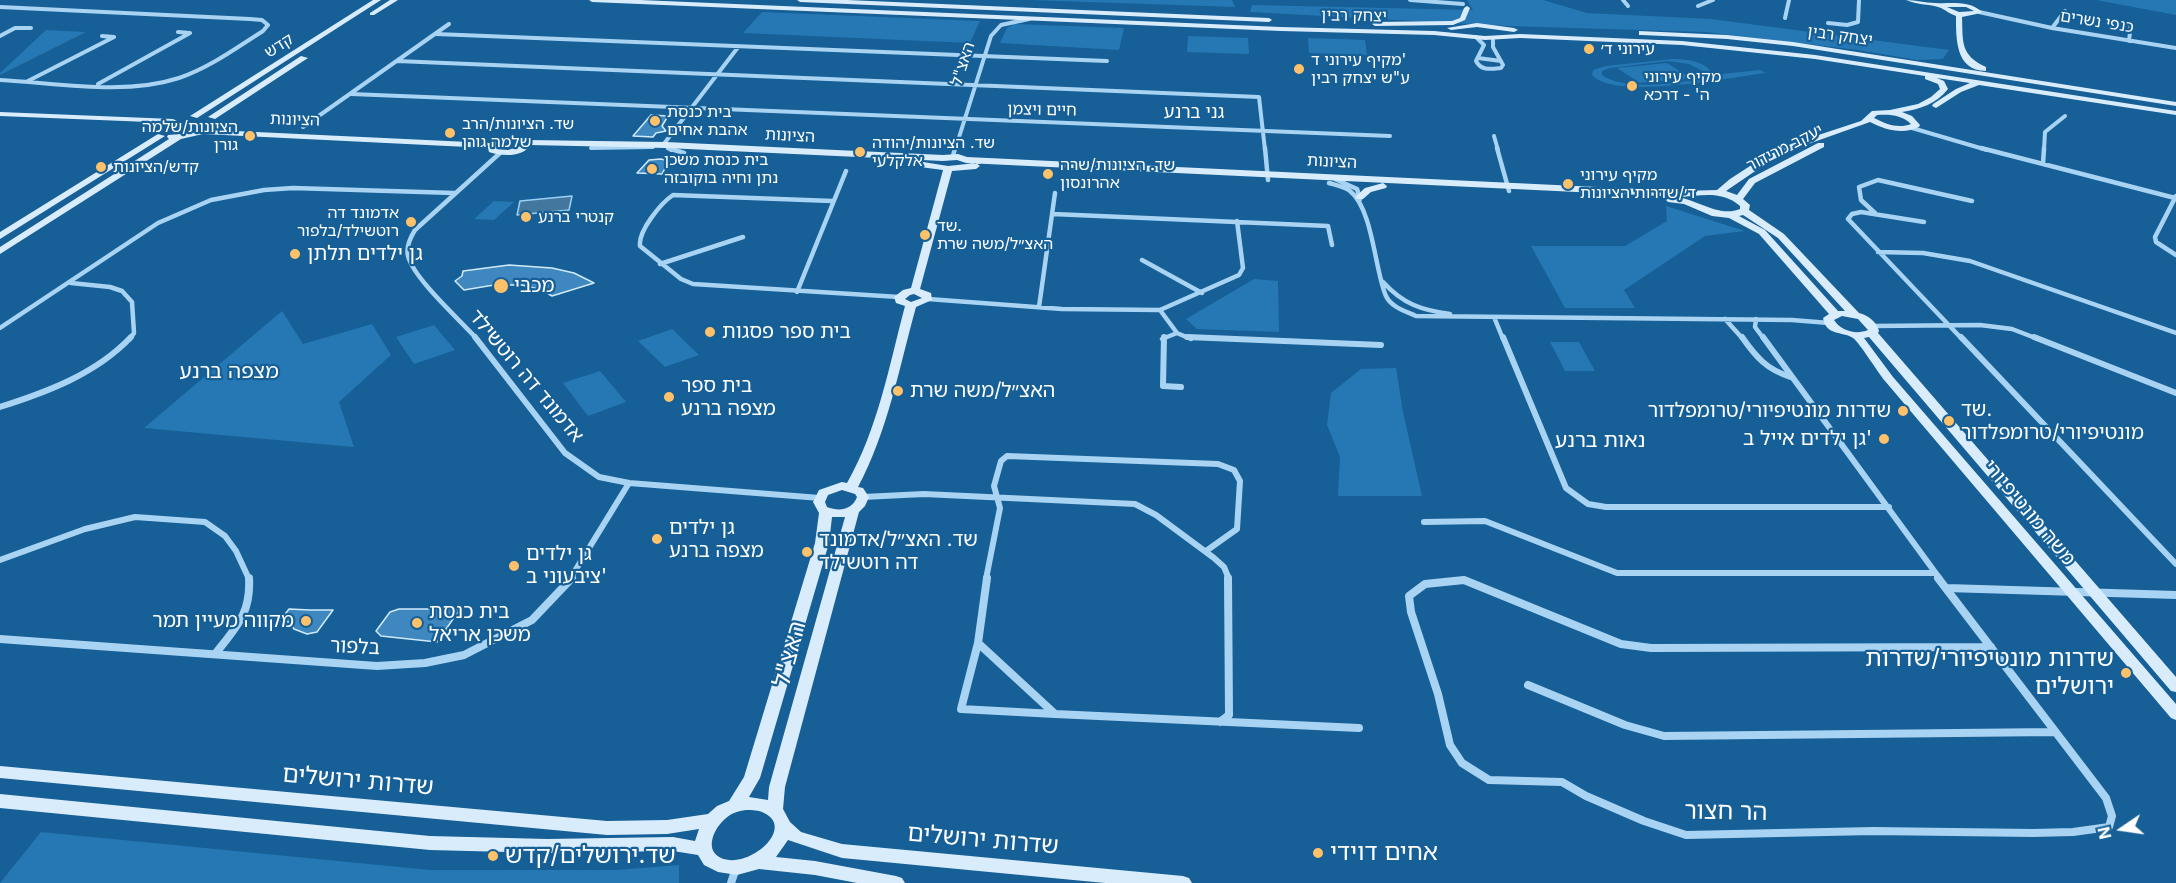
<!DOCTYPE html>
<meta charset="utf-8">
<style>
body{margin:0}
#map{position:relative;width:2176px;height:883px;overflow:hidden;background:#165f97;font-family:Inter,sans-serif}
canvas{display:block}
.north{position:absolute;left:2092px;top:799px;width:60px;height:60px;-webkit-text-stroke:4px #165f97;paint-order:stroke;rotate:257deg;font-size:16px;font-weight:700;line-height:24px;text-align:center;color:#fff}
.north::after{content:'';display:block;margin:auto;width:21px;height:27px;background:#fff;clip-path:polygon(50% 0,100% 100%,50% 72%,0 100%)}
</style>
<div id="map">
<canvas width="2176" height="883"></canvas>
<div class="north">N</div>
</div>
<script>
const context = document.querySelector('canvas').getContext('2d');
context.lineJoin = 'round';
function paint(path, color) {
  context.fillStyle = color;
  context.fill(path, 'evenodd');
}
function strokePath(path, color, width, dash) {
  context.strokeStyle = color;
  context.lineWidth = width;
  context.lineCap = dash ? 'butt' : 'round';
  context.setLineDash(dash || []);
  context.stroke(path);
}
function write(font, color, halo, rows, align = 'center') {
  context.font = font + ' Inter,"Noto Sans Hebrew",sans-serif';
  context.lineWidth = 4.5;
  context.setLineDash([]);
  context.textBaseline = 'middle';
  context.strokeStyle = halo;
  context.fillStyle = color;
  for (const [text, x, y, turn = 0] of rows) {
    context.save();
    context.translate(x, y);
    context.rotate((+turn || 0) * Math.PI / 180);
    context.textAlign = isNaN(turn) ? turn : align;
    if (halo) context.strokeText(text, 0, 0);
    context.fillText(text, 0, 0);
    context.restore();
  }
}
paint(new Path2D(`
 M1030,0H1232L1235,7Z
 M1467,0H1543L1587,13L1711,19L1949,50L1943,59L1917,60L1858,50L1705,32L1507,26L1250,12L1252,5L1473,10Z
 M2096,0H2176V15Z
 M762,12L980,21L970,43L743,33Z
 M1014,24L1124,28L1119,50L1000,43L1007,28Z
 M46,30L86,32L0,75V73Z
 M1188,36L1248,38L1249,54L1187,52Z
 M1308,38L1365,40L1367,55L1309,53Z
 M1672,59C1686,59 1707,61 1713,75L1760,70L1766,73C1731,77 1615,101 1592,75L1593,70L1606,66ZM1668,61L1689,64L1701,70L1702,77C1679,85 1622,90 1602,75V71L1610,68Z
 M1667,63L1691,78L1640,83L1617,68Z
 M494,201L514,202L494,220L474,219Z
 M1666,206L1745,231L1705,236L1624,290L1635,308H1565L1531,246H1625L1667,221Z
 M1254,279L1278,281L1279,332L1197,329L1186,319Z
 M282,311L303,344L372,324L391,355L339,402L354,447L144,428Z
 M434,325L455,350L414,364L396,337Z
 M672,329L699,355L665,367L638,341Z
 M1550,342H1579L1595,371H1565Z
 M1396,368L1403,412L1422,496H1338L1340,457L1327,425L1331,393L1361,369Z
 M600,371L626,402L588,416L563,383Z
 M41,832L430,870H617L679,865V883H0Z`), '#2578b4');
const water = new Path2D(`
 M572,196L569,210L517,215L520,201Z`);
paint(water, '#43779e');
strokePath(water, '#9bd0f4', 1.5);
const building = new Path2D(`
 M651,115L668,116L662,126L666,131L656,133L653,137L633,136Z
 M661,159L669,161L662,174L637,173L649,160Z
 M509,265L552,268L574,273L594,283L552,296L542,290L522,285H494L464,290L455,281L462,276L463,271Z
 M289,609L310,610H333L317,632L307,634L294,629L289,622L280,621Z
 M399,609H460L437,642L381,636L376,631L390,612Z`);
paint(building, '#3f88bf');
strokePath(building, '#d0eafc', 1.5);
strokePath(new Path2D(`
 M1410,0L1463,4
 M1623,0L1628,6
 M1698,6L1713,0
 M0,7L250,19L262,20L268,25L263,31C236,48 209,68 179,78C123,96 58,83 0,80
 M1979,12L2052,28L2176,48
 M1785,18L1789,0
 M1828,23L1847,25L1858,22L1859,0
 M2052,28L2065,11
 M436,34L1107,61
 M0,36L15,28H31
 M1476,37L1484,45L1476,61C1481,71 1491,69 1501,68L1503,65L1493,47V38
 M2129,41L2131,23
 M1478,58L1501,61
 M397,61L1259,97L1265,150
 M28,81L114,37L102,36
 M98,84L190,33L178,32
 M351,94L1390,136
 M303,127L449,24
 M1912,128L1987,150
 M1494,136L1498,150
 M663,145L739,46
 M666,145L671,150
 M591,148L653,147
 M955,150L991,36L1001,25L1029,19
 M2044,150L2045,132L2065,116`), '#a9d3f2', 4);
strokePath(new Path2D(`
 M668,148L684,153
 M1265,148L1268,180
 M1497,148L1509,191
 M1981,148L2175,198
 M953,156L955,148
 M2043,164L2044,148
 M1335,179L1357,189L1360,199
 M1329,183C1336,185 1345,187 1350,191C1373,209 1375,272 1386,296C1391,307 1405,311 1416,316L1792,320L1829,323
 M2176,196L2155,237L2156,242L2176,255
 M832,201L673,195C661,203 638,231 640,246L681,279L693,284L899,297
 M1875,213L1861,200L1859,187L1878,180L1972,201
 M1053,214L1328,226L1332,245
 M1924,222L1861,212L1852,214L1848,219L1962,339
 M1878,252L1923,253L1970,261L2176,333
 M1142,260L1202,293
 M660,264L743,237
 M1383,282C1403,304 1421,310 1450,314
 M71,283L110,287L122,291L132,302L134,333L130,339
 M797,292L846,171
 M928,299L1062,309L1160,310L1239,275L1243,268L1237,221
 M1039,307L1055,193
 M1160,310L1177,333L1191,339
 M1494,317L1503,339
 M1725,319L1743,339
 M1756,319L1755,327L1764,339
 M1873,326L1980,325L2012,329L2038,339
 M0,328L158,223L211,200L264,190L293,188L454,193
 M477,339C460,320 414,279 408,256C406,247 410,238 415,230L500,153
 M1162,339L1177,333`), '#a9d3f2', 4.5);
strokePath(new Path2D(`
 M475,337L565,453L599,477L629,483L820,498
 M1164,337L1163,386L1181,387
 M1187,337L1381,345
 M1503,337L1566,488L1588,504L1606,507H1889
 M1742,337C1756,357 1767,370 1791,377
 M1763,337L1940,579
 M1961,337L2176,564
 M2034,337L2176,393
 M0,407C47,392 96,374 131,337
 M863,497L924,494L1135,504L1156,515L1214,558L1224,567L1229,579
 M1424,522L1485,521L1617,573H1935
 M0,560L85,529L135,517L205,522L225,536L236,551L249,579
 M570,579L629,483
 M986,579L1000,508L994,486L1001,461L1007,456L1218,464L1234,470L1240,481L1237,529L1206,551`), '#a9d3f2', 6);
strokePath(new Path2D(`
 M1938,578L2106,798L2112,816L2109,827L2073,832L2033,833L1873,831L1686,835L1644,821L1586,796L1562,782L1489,780L1462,763L1450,745L1438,694L1411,612L1409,596L1425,584L1464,580L1621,644L1651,648L1991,647
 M1947,588L2176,595
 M0,639L377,666L425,663L464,655L532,620L572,578
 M978,643L987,578
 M978,643L1055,714L961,709Z
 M216,653C237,626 251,613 249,578
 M1528,685L1625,725L1664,736L2055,732
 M1055,714L1359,728
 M1220,722L1229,715L1228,578
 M731,883L736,868`), '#a9d3f2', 8);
paint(new Path2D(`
 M373,0H381L197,118L190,116Z
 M390,0H398L374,15H370V13Z
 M589,0H640L1281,27L1434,31L1485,36L1520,34L1682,41L1815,55L2176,111V115L1979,85L1961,92L1936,108L1932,106L1933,104L1956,89L1970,83L1937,78L1944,81L1948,89C1936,104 1921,109 1902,112L1912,116L1920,125L1919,127C1903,135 1885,130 1870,122L1797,148L1770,161L1726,191L1737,195L1749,179L1818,143H1824V147L1755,183L1743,199L1750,205L1749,210L1784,234L1859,313C1868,315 1877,322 1879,331L1878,333L2176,677V692L2171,691L1869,337L1864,338L1893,377L2176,704V720L2171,718L1885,381C1879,374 1859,342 1853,338C1842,331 1826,336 1823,318L1829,314L1759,234L1729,218L1712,216L1684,204L1668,202L1666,200C1684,188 1714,220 1740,209V206C1723,191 1703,195 1682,197L966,163L957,160L943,161L666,148L530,145C523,158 501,156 489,152L488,148L203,134L181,139L0,254V247L169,139L167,137L168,135L193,133L212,126L216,128L214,130L490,143C503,136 515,134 529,140L666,142L943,155L958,154L967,157L1682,191L1717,190L1730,179L1764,157L1791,144L1861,121L1872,111L1890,110L1918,104L1931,97L1940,89L1938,84L1925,79V76L1815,59L1682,45L1520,38L1485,40L1434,35L1281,31L592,2ZM1877,115C1890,114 1902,115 1911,124C1898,129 1886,124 1874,118ZM514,141L522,143L521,146L508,150L496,149L503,143ZM1743,215L1778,238L1845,311H1838L1765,230L1739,216ZM1842,316L1858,319L1868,330C1856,335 1841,331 1834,320Z
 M797,0H847L1269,18L1272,20L1269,22L800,2Z
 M1906,0C1916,0 1925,3 1935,3C1952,4 1969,0 1982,12L1981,13L1962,17C1963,42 1960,55 1986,67V71C1955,71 1956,37 1956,16C1950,14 1947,11 1941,8C1932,4 1916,5 1906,0ZM1947,7H1966L1974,11L1959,12Z
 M1467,6L1470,8L1465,20L1453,25L1375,26L1372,24L1375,22L1452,21L1460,18L1464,8Z
 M1477,23L1514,28L1518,30L1514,32L1477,27L1451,30L1447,28Z
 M1639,31L1727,35L1793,42L2176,102V106L1793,46L1727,39L1642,35H1639Z
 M301,56L308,58L215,119L208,117Z
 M0,112L173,119L177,121L173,123L0,116Z
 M158,134L165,136L0,239V232Z
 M923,162L948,166L976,163L980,166L976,169L952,171L920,289L931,293L932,300L916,307C899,368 888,431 858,487L863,488L869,497L865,506L859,512L785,787L783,809L790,822L801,832L842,844L1183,876L1189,878L1192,883H1105L842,858L788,840L776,857L815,861L896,876L902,878L905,883H857L815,875L759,869L737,875L718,872L704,865L698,855L673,851L547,853L430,850L0,808V794L430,836L547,839L673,837L695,841L699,829L667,834L607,835L0,778V766L607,821L667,820L708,814L717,806L729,801L744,777L815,543L819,513L813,502L819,490L842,482L847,483C878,429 889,366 905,306L896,303L894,297L903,290L911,288L943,170L920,167V163ZM914,294L922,298L911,302L905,299L910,295ZM842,490L855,494L857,497C852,510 839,512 827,507L825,502L828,495ZM832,517H845L769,787L768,800L749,797L760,778L829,543ZM746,810C752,810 759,810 764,813C796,828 749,870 721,858C703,850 715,827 725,819C731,813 738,811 746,810Z
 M1383,183L1387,186L1386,188L1371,192L1363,199H1357L1355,197L1365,188Z`), '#d8ecfc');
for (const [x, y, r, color] of [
 [1589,49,6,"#ffc169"],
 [1299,69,6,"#ffc169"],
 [1632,86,6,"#ffc169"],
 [655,121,6,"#ffc169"],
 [450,133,6,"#ffc169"],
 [250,136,6,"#ffc169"],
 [860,152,6,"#ffc169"],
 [101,167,6,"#ffc169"],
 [652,169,6,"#ffc169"],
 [1048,174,6,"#ffc169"],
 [1568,184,6,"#ffc169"],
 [526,217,6,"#ffc169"],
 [411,222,6,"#ffc169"],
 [925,235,6,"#ffc169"],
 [295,254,6,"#ffc169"],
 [501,286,8,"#ffc169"],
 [710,332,6,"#ffc169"],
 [898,391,6,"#ffc169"],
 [669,397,6,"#ffc169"],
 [1903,411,6,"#ffc169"],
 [1949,421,6,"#ffc169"],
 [1884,439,6,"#ffc169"],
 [657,539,6,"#ffc169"],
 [807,552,6,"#ffc169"],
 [514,566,6,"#ffc169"],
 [306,621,6,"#ffc169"],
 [417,623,6,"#ffc169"],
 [2126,673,6,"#ffc169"],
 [1318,853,6,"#ffc169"],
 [493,856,6,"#ffc169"]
]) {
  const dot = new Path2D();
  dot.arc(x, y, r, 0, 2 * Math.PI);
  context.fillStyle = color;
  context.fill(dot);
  strokePath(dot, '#165f97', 2);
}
write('16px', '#fff', '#165f97', [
 ["יצחק רבין",1354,16,1],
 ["כנפי נשרים",2097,22,9],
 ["יצחק רבין",1840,36,8],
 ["קדש",279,46,-32],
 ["האצ\"ל",963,64,-72],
 ["חיים ויצמן",1042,110,1],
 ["הציונות",295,120,2],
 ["הציונות",790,136,3],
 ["יעקב מרידור",1785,148,-27],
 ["הציונות",1332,162,3]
]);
write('16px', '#fff', '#165f97', [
 ["עירוני ד׳",1601,49],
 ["מקיף עירוני ד'",1311,60],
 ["ע\"ש יצחק רבין",1311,78],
 ["מקיף עירוני",1644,77],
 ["ה' - דרכא",1644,95],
 ["בית כנסת",667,112],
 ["אהבת אחים",667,130],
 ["שד. הציונות/הרב",462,124],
 ["שלמה גורן",462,142],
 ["הציונות/שלמה",238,127,"right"],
 ["גורן",238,145,"right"],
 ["שד. הציונות/יהודה",872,143],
 ["אלקלעי",872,161],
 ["בית כנסת משכן",664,160],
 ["נתן וחיה בוקובזה",664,178],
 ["שד. הציונות/שרה",1060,165],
 ["אהרונסון",1060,183],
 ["קדש/הציונות",113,167],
 ["מקיף עירוני",1580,175],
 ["ד׳/שדרות הציונות",1580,193],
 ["אדמונד דה",399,213,"right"],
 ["רוטשילד/בלפור",399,231,"right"],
 ["קנטרי ברנע",538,217],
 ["שד.",937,226],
 ["האצ״ל/משה שרת",937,244]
], 'left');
write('18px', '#fff', '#165f97', [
 ["גני ברנע",1194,113]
]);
write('20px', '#fff', '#165f97', [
 ["גן ילדים תלתן",307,254],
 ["מכבי",514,286],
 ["בית ספר פסגות",722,332],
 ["בית ספר",681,386],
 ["מצפה ברנע",681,409],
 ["האצ״ל/משה שרת",910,391],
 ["שד.",1961,410],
 ["מונטיפיורי/טרומפלדור",1961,433],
 ["שדרות מונטיפיורי/טרומפלדור",1891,411,"right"],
 ["גן ילדים אייל ב'",1872,439,"right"],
 ["גן ילדים",669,528],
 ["מצפה ברנע",669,551],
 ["שד. האצ״ל/אדמונד",819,540],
 ["דה רוטשילד",819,563],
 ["גן ילדים",526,554],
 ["ציבעוני ב'",526,577],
 ["בית כנסת",429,612],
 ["משכן אריאל",429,635],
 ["מקווה מעיין תמר",294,621,"right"]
], 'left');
write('20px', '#fff', '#165f97', [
 ["אדמונד דה רוטשילד",526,376,50],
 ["משה מונטיפיורי",2029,513,50],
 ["בלפור",355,647,3]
]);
write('21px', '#fff', '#165f97', [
 ["מצפה ברנע",229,372],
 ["נאות ברנע",1600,441]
]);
write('24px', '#fff', '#165f97', [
 ["האצ\"ל",790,654,-75],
 ["שדרות ירושלים",358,781,5],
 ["הר חצור",1726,812,1],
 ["שדרות ירושלים",983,840,5]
]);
write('24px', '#fff', '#165f97', [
 ["שדרות מונטיפיורי/שדרות",2114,659,"right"],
 ["ירושלים",2114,687,"right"],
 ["אחים דוידי",1330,853],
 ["שד.ירושלים/קדש",505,856]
], 'left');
</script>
